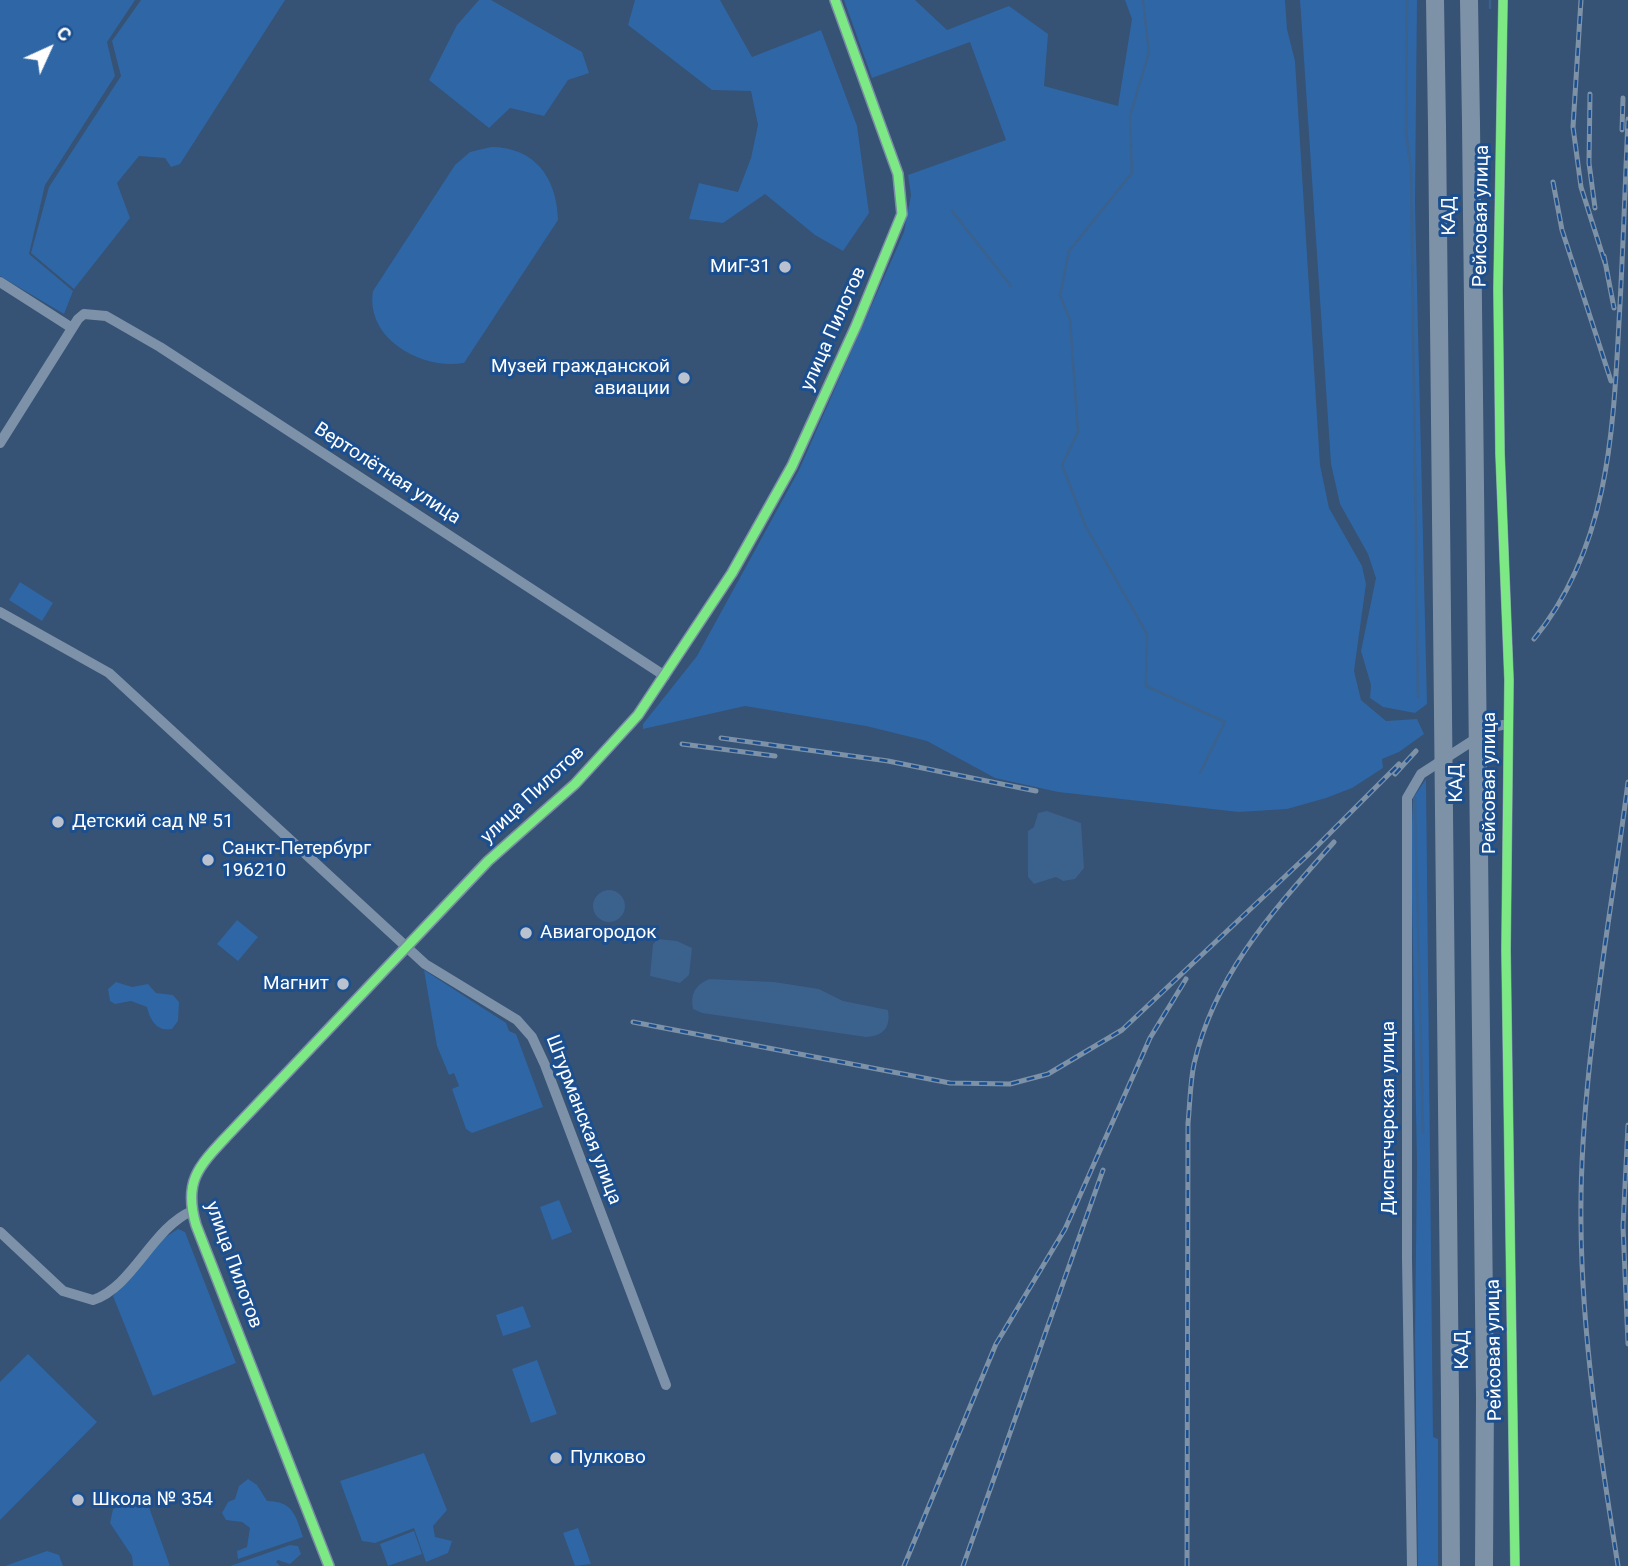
<!DOCTYPE html>
<meta charset="utf-8">
<style>
body{margin:0}
#map{position:relative;width:1628px;height:1566px;overflow:hidden;background:#365274;font-family:Roboto,sans-serif}
canvas{display:block}
.north{position:absolute;left:14px;top:14px;width:70px;height:70px;-webkit-text-stroke:5px #1b4f8f;paint-order:stroke;rotate:45deg;font-size:19px;font-weight:700;line-height:28px;text-align:center;color:#fff}
.north::after{content:'';display:block;margin:auto;width:24px;height:32px;background:#fff;clip-path:polygon(50% 0,100% 100%,50% 72%,0 100%)}
</style>
<div id="map">
<canvas width="1628" height="1566"></canvas>
<div class="north">С</div>
</div>
<script>
const context = document.querySelector('canvas').getContext('2d');
context.lineJoin = 'round';
function paint(path, color) {
  context.fillStyle = color;
  context.fill(path, 'evenodd');
}
function strokePath(path, color, width, dash) {
  context.strokeStyle = color;
  context.lineWidth = width;
  context.lineCap = dash ? 'butt' : 'round';
  context.setLineDash(dash || []);
  context.stroke(path);
}
function write(font, color, halo, rows, align = 'center') {
  context.font = font + ' Roboto,sans-serif';
  context.lineWidth = 6;
  context.setLineDash([]);
  context.textBaseline = 'middle';
  context.strokeStyle = halo;
  context.fillStyle = color;
  for (const [text, x, y, turn = 0] of rows) {
    context.save();
    context.translate(x, y);
    context.rotate((+turn || 0) * Math.PI / 180);
    context.textAlign = isNaN(turn) ? turn : align;
    if (halo) context.strokeText(text, 0, 0);
    context.fillText(text, 0, 0);
    context.restore();
  }
}
paint(new Path2D(`
 M0,0H135L107,42L115,76L45,185L29,254L73,291L64,314L0,276Z
 M141,0H285L180,164L171,167L165,158L139,156L117,183L130,218L74,289L31,253L49,187L121,76L112,41Z
 M479,0H491L582,52L589,73L568,80L544,116L510,108L489,128L429,80L457,25Z
 M635,0H720L752,57L821,30L857,126L869,213L843,251L815,235L765,194L723,223L689,219L699,183L738,192L751,158L758,125L751,91L712,90L628,25Z
 M844,0H915L947,30L1009,6L1048,34L1044,86L1118,106L1132,19L1125,0H1285L1287,29L1295,61L1320,465L1329,508L1362,566L1366,584L1354,671L1361,700L1386,721L1417,719L1424,734L1399,752L1382,759L1383,768L1352,788L1326,798L1287,809L1239,812L1058,792L995,778L927,741L866,726L745,706L643,729V724L697,656L799,470L904,232L911,195L908,175L1006,140L970,42L872,78Z
 M1300,0H1417L1415,203L1427,704L1415,713L1383,707L1370,698L1371,685L1361,651L1376,578L1368,554L1340,504L1331,464Z
 M491,147C535,147 557,178 558,220L464,363C422,370 365,339 373,291L455,165L470,152Z
 M20,582L53,603L42,621L9,600Z
 M1426,779L1433,1437L1438,1439V1566H1418L1415,1338L1417,1163L1411,846L1413,798Z
 M237,920L258,937L238,961L217,944Z
 M424,970L506,1023L509,1031L516,1034L543,1107L472,1133L466,1129L452,1089L459,1086L454,1073L449,1075L437,1046Z
 M116,982L132,987L148,984L156,993L173,995L179,1002L178,1021L172,1029C157,1032 150,1020 147,1007L131,1001L115,1004L110,1001L108,989Z
 M559,1200L572,1232L552,1240L540,1207Z
 M178,1229L185,1232L236,1363L153,1396L113,1296L164,1238Z
 M523,1306L531,1327L503,1336L496,1315Z
 M28,1354L97,1422L0,1520V1382Z
 M537,1360L557,1414L531,1423L512,1369Z
 M424,1453L447,1510L433,1526L435,1537L452,1541L448,1553L426,1562L414,1528L375,1543L362,1541L340,1481Z
 M248,1479L257,1485L267,1501C293,1501 296,1516 303,1537L238,1559L237,1551L247,1547L250,1528L242,1522L226,1520L222,1513L228,1502L235,1499L239,1486Z
 M145,1496L170,1566H133L132,1556L110,1523L113,1509Z
 M578,1528L591,1564L575,1566L563,1533Z
 M414,1531L422,1554L388,1566L380,1544Z
 M290,1545L298,1546L301,1554L290,1564L278,1560L276,1562L280,1566H230Z
 M47,1551L59,1555L63,1566H5Z`), '#2f66a5');
paint(new Path2D(`
 M1047,811L1081,823L1084,868L1075,879L1063,881L1056,877L1034,884L1028,877V831L1034,827L1038,813Z
 M593 906a16 16 0 1 1 32 0a16 16 0 1 1-32 0Z
 M658,939L677,941L692,948L689,975L680,983L650,976L653,944Z
 M709,979L774,982L819,989L843,1001L888,1010C891,1028 883,1036 866,1037L702,1013L693,1009C690,994 695,985 709,979Z`), '#3b618d');
strokePath(new Path2D(`
 M1143,0L1149,52L1130,116L1132,173L1069,251L1060,295L1070,320L1078,432L1062,465L1086,527L1147,634L1146,686L1225,722L1200,773
 M1407,0L1406,133L1411,168L1418,697
 M1490,8V0
 M952,211L1011,286
 M1415,798L1423,1132`), '#3b618d', 2.5);
strokePath(new Path2D(`
 M1503,0L1498,289L1500,453L1509,680L1506,950L1515,1566
 M0,282L72,328
 M0,443L78,319L84,314L106,316L160,347L665,676
 M0,612L109,673L425,964L517,1020L532,1037L545,1065L666,1385
 M0,1232L63,1291L93,1300C133,1287 152,1228 192,1211
 M1412,1566L1407,1259V798L1421,774L1494,727L1507,724`), '#7d92a8', 10);
strokePath(new Path2D(`
 M329,1566L196,1225C183,1181 199,1166 228,1135L488,861L575,784L638,715L732,573L792,466L856,326L902,214L898,174L835,0`), '#798da4', 12);
strokePath(new Path2D(`
 M1435,0L1437,126
 M1469,0L1471,123
 M1450,1399L1451,1566
 M1484,1566L1485,1397`), '#7e92a7', 18);
const rail = new Path2D(`
 M1581,0L1573,127L1581,187L1606,266
 M1590,94L1589,163L1595,208
 M1622,130L1623,98
 M1553,182L1562,230L1611,381
 M1604,256L1614,308
 M1534,639C1608,548 1613,435 1619,322C1623,254 1625,187 1628,119
 M721,738L888,761L1036,791
 M682,744L775,756
 M1395,774L1416,751
 M633,1022L950,1083L1010,1084L1048,1074L1122,1030L1311,852L1399,764
 M1628,1125L1623,1226L1628,1344
 M904,1566L996,1344L1065,1229L1150,1038L1186,979
 M963,1566L1103,1170
 M1187,1566L1188,1123C1190,1104 1190,1083 1194,1064C1215,973 1274,910 1334,842
 M1618,1566C1600,1452 1582,1340 1581,1224C1579,1080 1610,925 1628,782`);
strokePath(rail, '#7e92a7', 5);
strokePath(rail, '#1b4f8f', 2.5, [8]);
strokePath(new Path2D(`
 M1471,123L1485,1397
 M1437,126L1450,1399`), '#7e92a7', 18);
strokePath(new Path2D(`
 M1503,0L1498,289L1500,453L1509,680L1506,950L1515,1566
 M329,1566L196,1225C183,1181 199,1166 228,1135L488,861L575,784L638,715L732,573L792,466L856,326L902,214L898,174L835,0`), '#7ce984', 9);
for (const [x, y, r, color] of [
 [785,267,7,"#b9c2ce"],
 [684,378,7,"#b9c2ce"],
 [58,822,7,"#b9c2ce"],
 [208,860,7,"#b9c2ce"],
 [526,933,7,"#b9c2ce"],
 [343,984,7,"#b9c2ce"],
 [556,1458,7,"#b9c2ce"],
 [78,1500,7,"#b9c2ce"]
]) {
  const dot = new Path2D();
  dot.arc(x, y, r, 0, 2 * Math.PI);
  context.fillStyle = color;
  context.fill(dot);
  strokePath(dot, '#1b4f8f', 2.5);
}
write('19px', '#fff', '#1b4f8f', [
 ["КАД",1450,216,-91],
 ["Рейсовая улица",1482,216,-89],
 ["улица Пилотов",834,329,-66],
 ["Вертолётная улица",387,474,33],
 ["КАД",1457,783,-91],
 ["Рейсовая улица",1490,783,-90],
 ["улица Пилотов",533,795,-43],
 ["Диспетчерская улица",1389,1118,-90],
 ["Штурманская улица",583,1120,69],
 ["улица Пилотов",233,1265,70],
 ["КАД",1463,1350,-91],
 ["Рейсовая улица",1495,1350,-91]
]);
write('19px', '#fff', '#1b4f8f', [
 ["МиГ-31",771,267,"right"],
 ["Музей гражданской",670,367,"right"],
 ["авиации",670,389,"right"],
 ["Детский сад № 51",72,822],
 ["Санкт-Петербург",222,849],
 ["196210",222,871],
 ["Авиагородок",540,933],
 ["Магнит",329,984,"right"],
 ["Пулково",570,1458],
 ["Школа № 354",92,1500]
], 'left');
</script>
